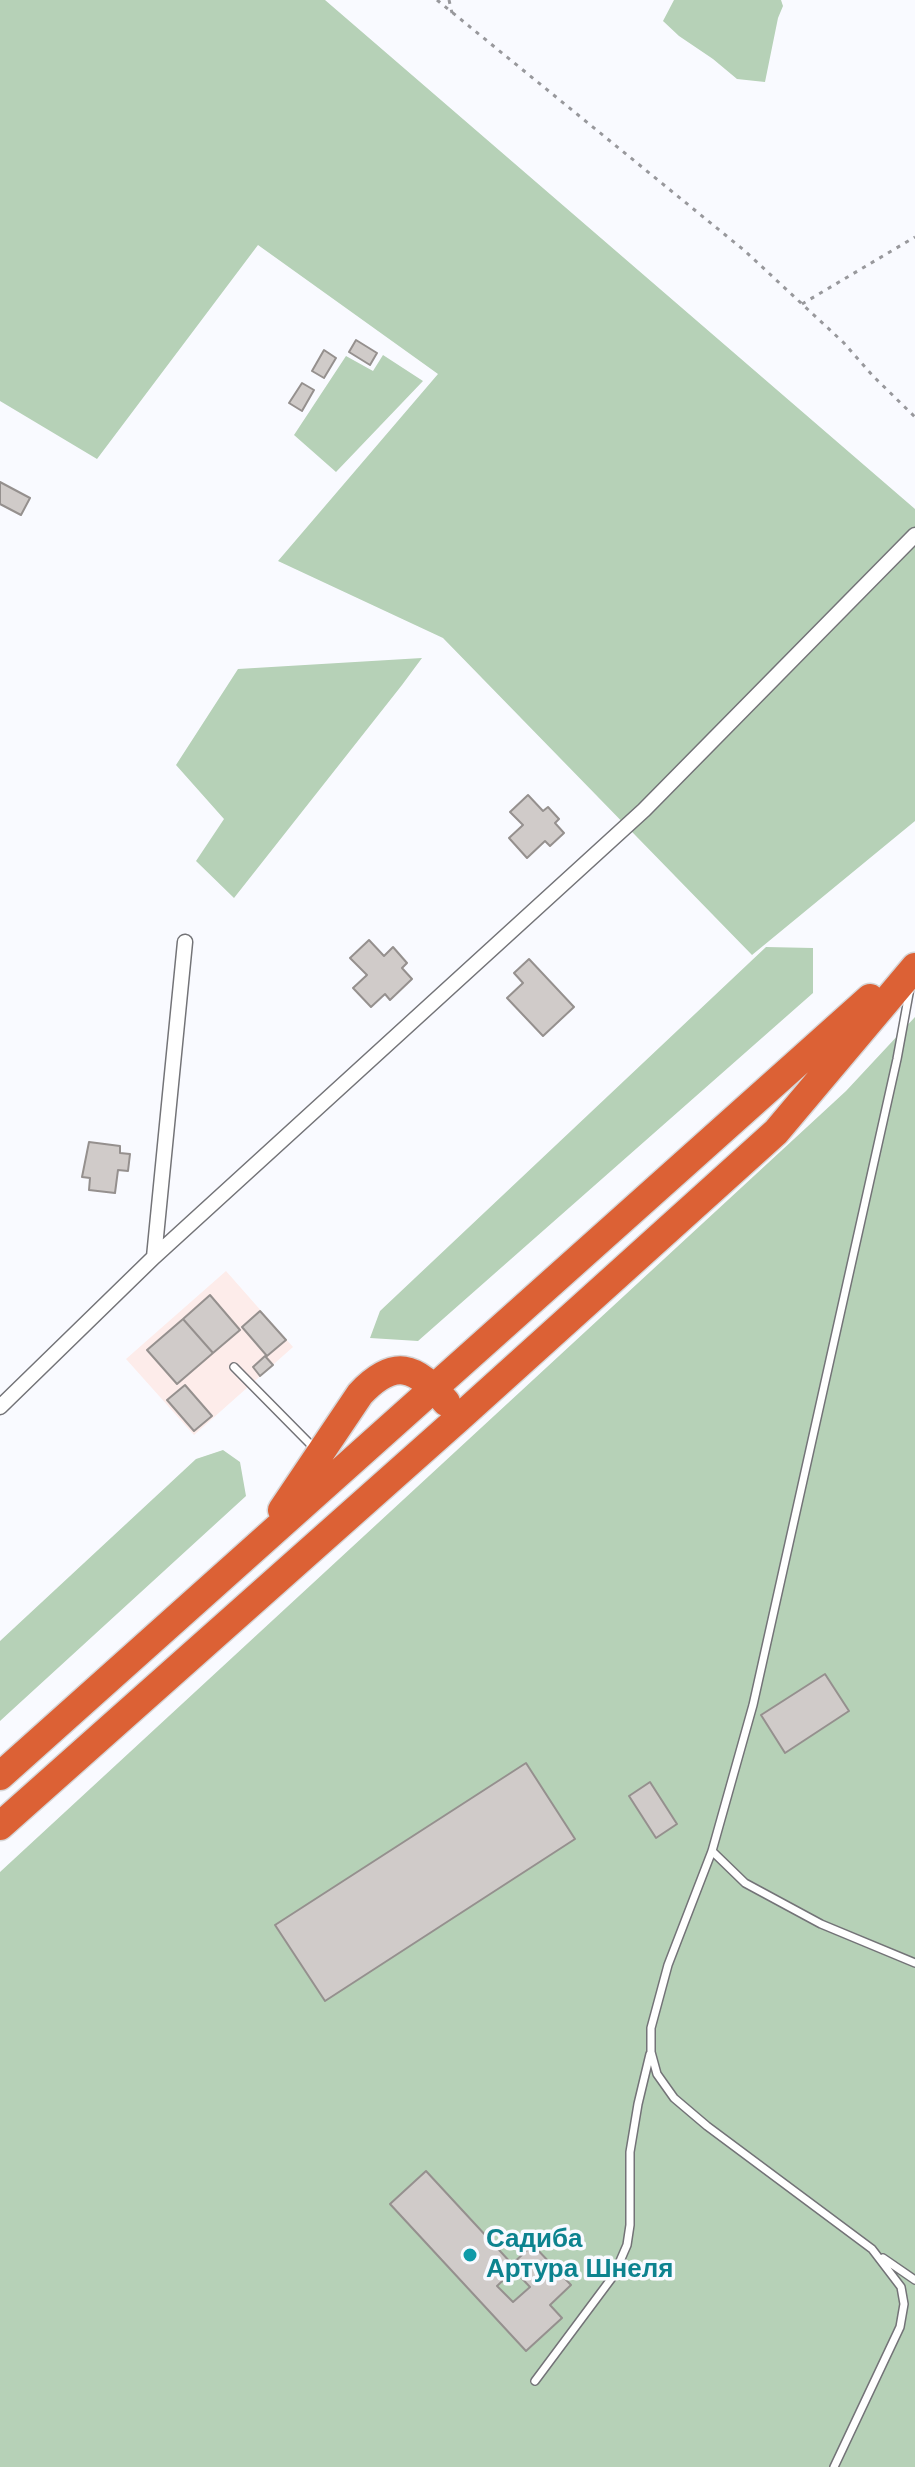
<!DOCTYPE html>
<meta charset="utf-8">
<style>
body{margin:0}
canvas{display:block;background:#f9faff}
</style>
<canvas width="915" height="2467"></canvas>
<script>
const context = document.querySelector('canvas').getContext('2d');
context.lineJoin = 'round';
function paint(path, color) {
  context.fillStyle = color;
  context.fill(path, 'evenodd');
}
function strokePath(path, color, width, dash) {
  context.strokeStyle = color;
  context.lineWidth = width;
  context.lineCap = dash ? 'butt' : 'round';
  context.setLineDash(dash || []);
  context.stroke(path);
}
function write(font, color, halo, rows, align = 'center') {
  context.font = font + ' Arial,sans-serif';
  context.lineWidth = 7;
  context.setLineDash([]);
  context.textBaseline = 'middle';
  context.strokeStyle = halo;
  context.fillStyle = color;
  for (const [text, x, y, turn = 0] of rows) {
    context.save();
    context.translate(x, y);
    context.rotate((+turn || 0) * Math.PI / 180);
    context.textAlign = isNaN(turn) ? turn : align;
    if (halo) context.strokeText(text, 0, 0);
    context.fillText(text, 0, 0);
    context.restore();
  }
}
paint(new Path2D(`
 M226,1271L293,1347L194,1435L126,1359Z`), '#fdecea');
paint(new Path2D(`
 M0,0H325L915,509V821L752,955L443,638L278,561L438,374L258,245L97,459L0,401Z
 M674,0H781L783,6L778,18L765,82L737,79L713,59L679,36L663,21Z
 M383,355L423,381L336,472L294,435L346,356L373,371Z
 M422,658L402,685L234,898L196,861L224,819L176,765L238,669Z
 M766,947L813,948V993L418,1341L370,1338L380,1311Z
 M915,1017V2467H0V1872L846,1091Z
 M223,1450L240,1462L246,1496L0,1721V1641L196,1459Z`), '#b6d1b7');
const building = new Path2D(`
 M356,340L377,353L370,365L349,352Z
 M324,350L336,358L324,378L312,371Z
 M302,383L314,390L302,411L289,403Z
 M0,482L30,498L21,515L0,504Z
 M528,795L543,811L548,807L559,819L555,823L564,833L550,846L545,841L527,858L509,838L523,825L510,812Z
 M369,940L384,956L393,947L407,963L402,968L412,979L390,1000L385,994L371,1007L353,988L367,975L350,958Z
 M529,959L574,1007L543,1036L507,998L523,983L514,973Z
 M89,1142L120,1146V1153L130,1154L128,1171L118,1170L115,1193L89,1190L90,1178L82,1177Z
 M210,1295L240,1330L213,1353L183,1319Z
 M260,1311L286,1340L267,1356L242,1327Z
 M183,1319L213,1353L177,1384L147,1350Z
 M265,1356L273,1365L260,1376L253,1367Z
 M185,1385L212,1416L194,1431L167,1400Z
 M825,1674L849,1711L785,1753L761,1715Z
 M526,1763L575,1839L325,2001L275,1925Z
 M650,1782L677,1824L656,1838L629,1796Z
 M426,2171L512,2264L533,2245L571,2285L550,2305L562,2318L526,2351L390,2204ZM514,2270L530,2287L513,2302L497,2286Z`);
paint(building, '#d0cbc9');
strokePath(building, '#95908e', 2);
const lane = new Path2D(`
 M234,1367L314,1448
 M712,1851L745,1883L821,1924L915,1963
 M883,2258L915,2280
 M535,2381L614,2275L627,2245L630,2225V2152L638,2104L650,2054
 M834,2467L900,2327L904,2304L901,2287L872,2249L707,2126L674,2098L657,2074L651,2052V2028L668,1965L712,1851L753,1705L897,1059L910,988`);
const street = new Path2D(`
 M154,1257L185,942
 M0,1407L154,1257L644,810L915,535`);
const highway = new Path2D(`
 M282,1510L360,1394C394,1358 415,1365 446,1402
 M0,1776L870,998
 M0,1826L459,1418L776,1132L915,967`);
strokePath(lane, '#737377', 10);
strokePath(street, '#737377', 17);
strokePath(highway, '#d6d6d7', 31);
strokePath(new Path2D(`
 M437,0L745,251L844,343L873,376L915,417
 M449,0L452,13
 M802,304L915,237`), '#98989c', 3, [4, 6]);
strokePath(lane, '#fff', 7);
strokePath(street, '#fff', 14);
strokePath(highway, '#dc6135', 28);
for (const [x, y, r, color] of [
 [470,2255,8,"#0f9aa8"]
]) {
  const dot = new Path2D();
  dot.arc(x, y, r, 0, 2 * Math.PI);
  context.fillStyle = color;
  context.fill(dot);
  strokePath(dot, '#f9faff', 3);
}
write('bold 26px', '#0d838f', '#f9faff', [
 ["Садиба",486,2240],
 ["Артура Шнеля",486,2270]
], 'left');
</script>
